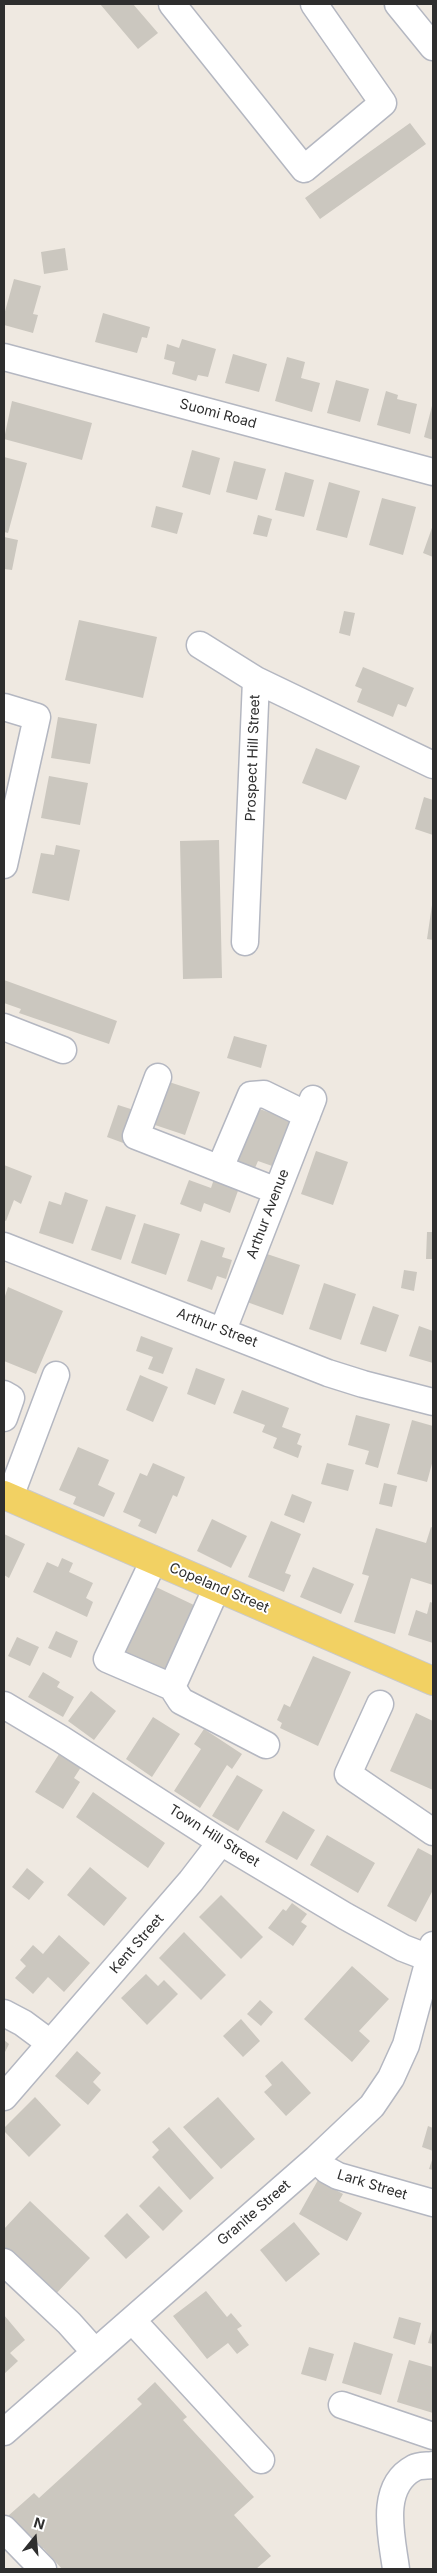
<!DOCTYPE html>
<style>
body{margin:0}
#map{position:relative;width:437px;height:2573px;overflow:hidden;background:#efe9e1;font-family:Inter,sans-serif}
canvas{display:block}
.frame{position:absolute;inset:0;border:5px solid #2e2e2e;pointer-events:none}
.north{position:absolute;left:10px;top:2513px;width:50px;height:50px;-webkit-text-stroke:4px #fff;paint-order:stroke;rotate:17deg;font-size:14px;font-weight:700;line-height:20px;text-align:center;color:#2e2e2e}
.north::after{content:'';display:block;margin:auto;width:18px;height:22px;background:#2e2e2e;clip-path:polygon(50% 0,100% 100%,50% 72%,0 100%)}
</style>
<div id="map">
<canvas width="437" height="2573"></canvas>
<div class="frame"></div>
<div class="north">N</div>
</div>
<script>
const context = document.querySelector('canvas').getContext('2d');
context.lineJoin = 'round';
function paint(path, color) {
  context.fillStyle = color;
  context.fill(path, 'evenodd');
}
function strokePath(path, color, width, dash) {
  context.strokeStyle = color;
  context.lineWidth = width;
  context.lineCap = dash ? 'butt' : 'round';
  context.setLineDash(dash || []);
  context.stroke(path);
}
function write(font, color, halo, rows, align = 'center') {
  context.font = font + ' Inter,sans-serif';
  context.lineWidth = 4;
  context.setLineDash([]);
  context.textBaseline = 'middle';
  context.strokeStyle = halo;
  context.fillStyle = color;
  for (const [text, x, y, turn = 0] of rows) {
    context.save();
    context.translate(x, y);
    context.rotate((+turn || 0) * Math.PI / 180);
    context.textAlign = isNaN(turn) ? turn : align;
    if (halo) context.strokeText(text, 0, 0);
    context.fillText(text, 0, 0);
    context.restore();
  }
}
paint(new Path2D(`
 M100,4H133L158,33L138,49Z
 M410,123L426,144L320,219L305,198Z
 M65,248L68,270L44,274L41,252Z
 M14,279L41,286L33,314L38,315L33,333L4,325V315Z
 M103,313L150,327L147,338L142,337L137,353L95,342Z
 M182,339L216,349L208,377L198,375L196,381L172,374L175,362L164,359L167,344L179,348Z
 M233,354L267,364L259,392L225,383Z
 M287,357L305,362L301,378L320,383L312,412L275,401Z
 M336,380L369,389L360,422L327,413Z
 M386,391L398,395L397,399L417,404L410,434L377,425Z
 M12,401L92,423L82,460L4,439Z
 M433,402V440L424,437Z
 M192,450L220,458L210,495L182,487Z
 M4,457L27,463L8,533L4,532Z
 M234,461L266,469L257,500L226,492Z
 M285,472L314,480L304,517L275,510Z
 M329,482L360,491L347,538L316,530Z
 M382,498L416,507L403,555L369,545Z
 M156,506L183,513L177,534L151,527Z
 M258,515L272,519L267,537L253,534Z
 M433,525V557L423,553Z
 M4,537L18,540L12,570L4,569Z
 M344,611L355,613L350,636L339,633Z
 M79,620L157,637L143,698L65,680Z
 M363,667L414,688L406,707L398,704L393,717L357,702L362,689L355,686Z
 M58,717L97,724L90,764L51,758Z
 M316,748L360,766L346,800L302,783Z
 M49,776L88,783L80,825L41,818Z
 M424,797L433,800V835L415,829Z
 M219,840L222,978L183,979L180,841Z
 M56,845L80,850L69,901L32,893L41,853L54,855Z
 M432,905H433V940L427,939Z
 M4,980L117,1021L109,1044L19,1013L21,1009L4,1003Z
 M234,1036L267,1045L261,1068L227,1058Z
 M169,1082L200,1092L185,1135L155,1125Z
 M118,1105L137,1111L126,1144L107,1137Z
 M254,1107L291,1120L275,1167L258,1161L255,1168L236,1162Z
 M316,1151L348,1162L333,1205L301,1194Z
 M4,1165L32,1176L21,1204L14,1200L6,1221L4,1220Z
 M214,1179L239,1188L230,1213L204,1203L201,1212L180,1204L189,1180L211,1188Z
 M65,1192L88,1200L73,1244L39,1233L49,1201L61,1205Z
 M106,1206L136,1215L121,1260L91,1250Z
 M144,1223L180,1234L166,1275L131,1263Z
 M427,1232H433V1259H426Z
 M201,1240L225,1248L222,1257L232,1260L226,1279L217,1276L212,1290L187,1281Z
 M264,1253L300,1265L283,1315L247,1302Z
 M404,1270L417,1272L414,1291L401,1288Z
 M324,1283L356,1294L341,1340L309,1329Z
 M8,1287L63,1311L36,1374L4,1361V1299Z
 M373,1306L399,1315L386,1352L360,1344Z
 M419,1326L433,1331V1363L409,1356Z
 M141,1336L173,1348L163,1374L148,1369L153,1357L136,1351Z
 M196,1368L225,1379L215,1405L187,1394Z
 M140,1375L168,1387L153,1422L126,1410Z
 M242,1390L289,1408L282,1427L301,1434L297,1444L302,1446L298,1458L273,1448L277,1438L262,1432L265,1425L233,1413Z
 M356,1415L390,1424L378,1468L365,1464L369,1451L348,1445Z
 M412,1420L433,1426V1460L427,1482L397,1474Z
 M78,1447L109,1460L98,1485L115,1493L104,1517L73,1504L76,1497L59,1490Z
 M153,1463L185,1477L177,1497L173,1495L156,1534L138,1526L141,1520L123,1512L140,1473L147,1476Z
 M327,1463L354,1470L348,1491L321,1484Z
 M384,1483L397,1486L392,1507L379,1504Z
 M292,1494L312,1502L304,1523L284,1515Z
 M212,1519L247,1536L231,1568L197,1551Z
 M271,1521L301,1534L285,1573L291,1575L284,1592L248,1577Z
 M431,1527L433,1528V1585L411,1578L395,1634L354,1622L369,1576L362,1574L376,1528L426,1543Z
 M4,1534L25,1544L9,1578L4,1575Z
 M62,1558L73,1563L69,1572L93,1583L86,1598L93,1602L87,1617L33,1592L47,1562L58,1567Z
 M313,1567L354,1584L341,1614L300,1597Z
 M156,1587L196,1606L165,1671L125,1653Z
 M430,1602L433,1603V1643L408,1635L416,1610L427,1614Z
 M56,1631L78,1641L71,1658L48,1648Z
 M17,1637L39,1647L30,1666L8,1656Z
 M313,1656L351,1672L318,1746L280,1728L282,1723L277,1720L284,1704L290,1707Z
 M43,1672L60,1682L57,1687L74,1697L63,1717L28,1697Z
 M91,1691L116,1711L94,1740L68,1721Z
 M416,1713L433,1721V1790L390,1771Z
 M153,1717L180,1734L152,1777L126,1759Z
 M204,1729L242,1754L232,1769L227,1765L200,1808L174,1791L201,1749L194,1744Z
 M61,1751L83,1764L74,1778L80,1782L63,1809L35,1792Z
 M237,1775L263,1790L238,1831L212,1816Z
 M93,1792L165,1843L148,1868L76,1817Z
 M283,1811L315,1830L297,1860L265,1842Z
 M327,1835L375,1863L358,1893L310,1865Z
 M418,1848L433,1856V1890L416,1922L387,1906Z
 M90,1867L127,1898L104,1926L67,1895Z
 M27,1868L44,1882L29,1900L12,1887Z
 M221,1895L263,1937L241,1959L199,1917Z
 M292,1903L307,1914L301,1922L307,1926L293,1946L268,1928L283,1909L286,1911Z
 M184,1932L226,1975L201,2000L159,1958Z
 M59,1935L90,1963L64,1992L48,1977L33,1994L15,1978L26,1966L20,1960L33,1945L43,1954Z
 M352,1966L389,1999L359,2031L370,2041L352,2062L304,2019Z
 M146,1974L158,1986L164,1980L178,1994L147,2025L121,1998Z
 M260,2000L273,2012L261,2026L247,2014Z
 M241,2019L260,2041L243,2057L223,2036Z
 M4,2040L9,2044L4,2054Z
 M77,2051L101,2073L93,2082L101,2090L88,2105L55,2076Z
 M282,2061L311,2093L286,2116L264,2092L272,2085L265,2076Z
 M35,2097L61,2125L29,2157L4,2131V2128Z
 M218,2097L255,2139L221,2169L183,2127Z
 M428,2126L433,2128V2151L422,2147Z
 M169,2127L214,2178L190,2200L152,2157L159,2150L152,2142Z
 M433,2157V2170L429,2169Z
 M318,2180L343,2194L339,2201L362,2213L347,2241L299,2214Z
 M159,2186L183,2211L163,2231L139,2206Z
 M30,2201L90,2258L51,2299L4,2254V2229Z
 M127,2213L150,2237L126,2259L104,2236Z
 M294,2222L320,2254L286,2282L260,2250Z
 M206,2291L227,2317L231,2313L242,2326L237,2329L249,2345L237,2354L228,2343L207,2359L173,2316Z
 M4,2315L25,2340L10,2353L18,2361L4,2374Z
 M399,2317L421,2323L415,2345L393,2338Z
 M433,2327V2344L428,2343Z
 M354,2342L393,2354L381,2395L342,2383Z
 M309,2347L334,2354L326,2381L301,2374Z
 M409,2360L433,2367V2413L397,2402Z
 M155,2382L187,2417L183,2420L254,2497L234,2515L271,2556L256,2569H62L43,2548L39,2551L8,2516L34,2493L39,2498L142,2404L137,2399Z`), '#cbc7bf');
const minor = new Path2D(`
 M172,4L304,169L383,103L314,4
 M398,4L433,47
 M4,357L433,472
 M200,645L256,680L433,765
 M4,707L37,717L4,865
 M245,942L256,680
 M4,1027L63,1050
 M158,1077L136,1136L277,1191
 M220,1168L251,1095L264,1094L307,1115
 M4,1246L328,1373L363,1384L433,1402
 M223,1330L313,1099
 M4,1394L11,1398L4,1418
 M10,1497L56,1375
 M154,1560L107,1659L172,1687L217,1587
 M172,1687L181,1701L266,1745
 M380,1704L348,1774L433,1832
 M4,1705L61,1739L221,1842L345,1916L403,1948L429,1958
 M4,2013L23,2023L50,2043
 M4,2097L191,1881L221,1842
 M316,2159L327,2170L338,2176L433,2203
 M4,2262L69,2323L95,2352
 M132,2320L261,2460
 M342,2405L433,2436
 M4,2432L316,2159L372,2106L391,2078L406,2045L433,1945
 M4,2529L43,2569
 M396,2569C392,2538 378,2487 414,2468C419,2465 428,2466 433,2465`);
const major = new Path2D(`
 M4,1495L433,1681`);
strokePath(minor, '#b4b7c1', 29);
strokePath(major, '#c9c9c9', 30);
strokePath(minor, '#fff', 26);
strokePath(major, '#f2d163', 28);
write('14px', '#2e2e2e', '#fff', [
 ["Suomi Road",218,414,15],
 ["Prospect Hill Street",253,758,-88],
 ["Arthur Avenue",268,1214,-69],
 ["Arthur Street",217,1328,21],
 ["Copeland Street",219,1588,23],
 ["Town Hill Street",214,1836,32],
 ["Kent Street",137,1944,-49],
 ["Lark Street",372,2185,17],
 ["Granite Street",254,2213,-41]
]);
</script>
